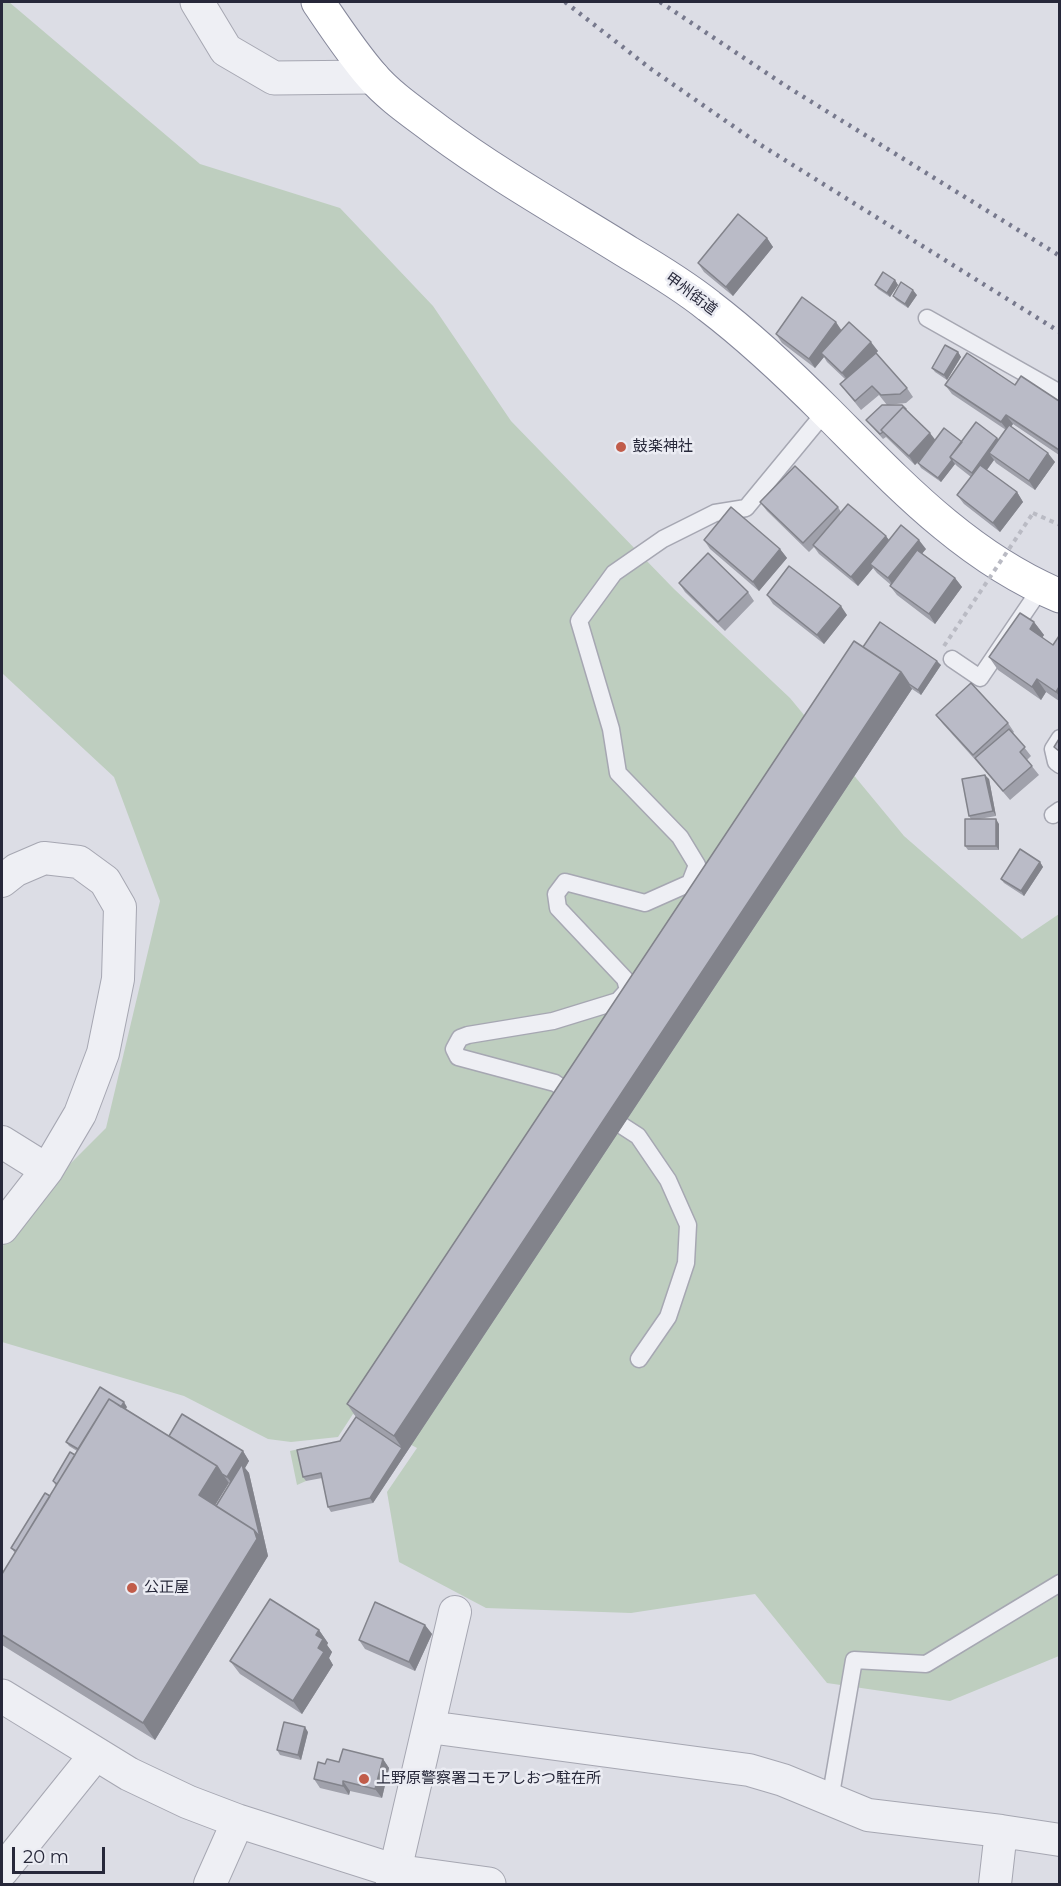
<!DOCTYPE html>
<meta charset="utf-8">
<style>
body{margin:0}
#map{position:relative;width:1061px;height:1886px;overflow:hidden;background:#dcdde5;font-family:Montserrat,sans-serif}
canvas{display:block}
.frame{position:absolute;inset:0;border:3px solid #27283a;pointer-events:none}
.scale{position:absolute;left:12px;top:1847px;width:93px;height:27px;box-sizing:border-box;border:3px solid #27283a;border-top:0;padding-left:8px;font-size:18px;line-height:21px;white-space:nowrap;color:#27283a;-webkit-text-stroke:4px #ebecf3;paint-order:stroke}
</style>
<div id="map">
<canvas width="1061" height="1886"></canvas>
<div class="frame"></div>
<div class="scale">20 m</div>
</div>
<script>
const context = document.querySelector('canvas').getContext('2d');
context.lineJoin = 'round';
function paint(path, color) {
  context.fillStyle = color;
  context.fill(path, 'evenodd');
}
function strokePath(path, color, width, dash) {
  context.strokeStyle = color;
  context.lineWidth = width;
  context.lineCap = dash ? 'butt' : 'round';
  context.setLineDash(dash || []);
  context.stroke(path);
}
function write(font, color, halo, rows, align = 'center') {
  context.font = font + ' Montserrat,"Noto Sans JP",sans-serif';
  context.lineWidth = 5;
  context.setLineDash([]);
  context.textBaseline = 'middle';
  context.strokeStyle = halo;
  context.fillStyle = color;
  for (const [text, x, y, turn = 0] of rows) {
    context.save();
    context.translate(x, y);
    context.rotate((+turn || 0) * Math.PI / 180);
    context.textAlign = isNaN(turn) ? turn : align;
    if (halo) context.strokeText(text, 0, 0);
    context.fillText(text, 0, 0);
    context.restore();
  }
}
paint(new Path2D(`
 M2,2H9L200,164L340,208L433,306L511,421L674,589L790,698L904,836L1022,939L1059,914V1656L950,1701L827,1683L755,1594L631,1613L486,1608L399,1562L387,1492L417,1448L353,1414L338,1437L291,1442L268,1439L184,1396L2,1342V1247L63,1171L106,1128L160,901L114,777L2,673Z
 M312,1446L313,1452L306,1481L297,1485L290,1451Z`), '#becebf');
const service = new Path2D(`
 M927,318L1060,393
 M952,659L980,678L1041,588
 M1060,738L1053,749L1056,762L1060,765
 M1053,815L1060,810
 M577,1098L555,1083L458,1057L454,1049L460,1038L468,1035L553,1021L618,1001L628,990L625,979L558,908L556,894L565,882L645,903L690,883L697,865L680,837L618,773L611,729L579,621L614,573L663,539L715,513L746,508L826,411
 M604,1114L638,1136L668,1180L688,1225L686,1263L668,1317L639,1359
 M830,1800L854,1660L926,1664L1060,1583`);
const minor = new Path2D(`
 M2,881L16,870L44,858L79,862L105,881L120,907L118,979L103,1053L80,1114L47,1170L2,1228
 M2,1142L47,1170
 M429,1727L749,1770L783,1780L868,1815L1001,1831
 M2,1871L96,1754
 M210,1884L238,1821
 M392,1884L455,1612
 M995,1884L1001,1831L1060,1840`);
const tertiary = new Path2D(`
 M197,2L226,50L274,78L373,77
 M2,1696L129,1774L188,1802L238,1821L395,1871L489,1884`);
const trunk = new Path2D(`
 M318,2C335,27 352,53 372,76C390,97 416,114 438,131C499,176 565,213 629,253C656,269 684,286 709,306C751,338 790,375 827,412C898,483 966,557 1060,596`);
strokePath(service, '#a6a7b2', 19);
strokePath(minor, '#a6a7b2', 34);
strokePath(tertiary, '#a6a7b2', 35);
strokePath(trunk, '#85879a', 35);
strokePath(new Path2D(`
 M1033,513L1060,525`), '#babbc4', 4, [4.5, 4.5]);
strokePath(service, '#eeeff4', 16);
strokePath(minor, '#eeeff4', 32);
strokePath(tertiary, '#eeeff4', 33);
strokePath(trunk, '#fff', 33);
strokePath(new Path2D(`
 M565,2L651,69L756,142L1060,332
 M660,2L786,86L1060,256`), '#77798d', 4.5, [3, 6]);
strokePath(new Path2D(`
 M944,646L1033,513`), '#babbc4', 4, [4.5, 4.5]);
paint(new Path2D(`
 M767,238L773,247L733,296L704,272L698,263Z
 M895,280L898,285L890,297L878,289L875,285Z
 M917,295L908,308L896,300L893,296Z
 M842,330L878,351L876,353L907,388L913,397L906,403L887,405L879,395L861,410L840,384L845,379L827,362L824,357L815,368L782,343L776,334Z
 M958,352L961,357L947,380L935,372L932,368Z
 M945,385H1015L1059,401V455L1013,424L1011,426L1055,462L1035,490L996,463L994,460L987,470L1017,492L1023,502L1000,532L964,504L957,495L971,477L957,466L955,464L941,482L921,468L918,463L924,456L915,465L886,437L883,439L866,420L906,409L935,440L962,442L997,438L999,440L1006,430L952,394Z
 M760,502L838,507L841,512L889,540L926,549L922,553L955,578L962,587L935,624L897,595L890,586L891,585L877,573L873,568L858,586L819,554L814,547L809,552L767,511Z
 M704,540L780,549L787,558L759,591L710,549Z
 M679,583L748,592L754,601L725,631L685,592Z
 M767,595L847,615L824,644L773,604Z
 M1034,622L1044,635L1042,638L1053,645L1059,636V701L1046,692L1041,700L998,670L989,657Z
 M863,647L941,665L921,695L912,689L373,1503L331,1512L328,1507L322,1478L306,1481L303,1477L340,1441L356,1417L347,1404Z
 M936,715L1008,723L1014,732L1013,733L1031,756L1027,760L1039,775L1010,800L978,763L943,724Z
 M989,779L996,816L979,819L999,824V850H968L965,846L971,819L969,816Z
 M1040,862L1043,867L1024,896L1004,883L1001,879Z
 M127,1407L126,1409L169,1436L243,1451L249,1461L245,1468L249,1473L268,1556L155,1740L2,1645V1574L15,1553L11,1548L50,1496L56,1486L53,1481L77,1451L69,1446L66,1442ZM228,1483L230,1484L216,1506L215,1505Z
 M425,1625L432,1634L415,1671L365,1649L359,1640Z
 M319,1630L328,1643L327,1645L332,1652L329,1658L333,1665L302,1714L240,1674L230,1661Z
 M308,1732L301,1760L280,1755L277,1750Z
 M383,1759L389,1768L382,1798L350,1791L349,1795L320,1788L314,1779L325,1764L339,1762Z`), '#a0a1ab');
paint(new Path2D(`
 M767,238L773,247L733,296L726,287Z
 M895,280L898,285L890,297L887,293Z
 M913,290L917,295L908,308L905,304Z
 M836,322L842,331L821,353L824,357L815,368L809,359Z
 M871,342L878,351L849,382L842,373Z
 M958,352L961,357L947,380L944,375Z
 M1006,415L1013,424L1008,431L1001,422Z
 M930,433L937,442L915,465L909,456Z
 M997,438L1004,447L989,453L994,460L978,482L972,473Z
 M1048,453L1055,462L1035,490L1029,481Z
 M952,460L955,464L941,482L938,478Z
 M1017,492L1023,502L1000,532L993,523Z
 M886,536L893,545L870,564L873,568L858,586L851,577Z
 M919,540L926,549L894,587L888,578Z
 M780,549L787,558L759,591L753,582Z
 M955,578L962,587L935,624L929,614Z
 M841,606L847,615L824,644L817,635Z
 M1034,622L1044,635L1039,642L1030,629Z
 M937,661L941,665L921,695L918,690Z
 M901,672L912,689L373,1503L370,1498L402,1448L394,1436Z
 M1037,679L1046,692L1041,700L1032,687Z
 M1059,687V696L1056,692Z
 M985,775L989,779L996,816L993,811Z
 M996,819L999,824V850L996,846Z
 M1040,862L1043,867L1024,896L1021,891Z
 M124,1402L127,1407L94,1461Z
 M243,1451L249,1461L245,1468L249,1473L268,1556L155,1740L143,1723L234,1486L227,1477Z
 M217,1466L229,1483L211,1512L199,1495Z
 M425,1625L432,1634L415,1671L409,1662Z
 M319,1630L328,1643L327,1645L332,1652L329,1658L333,1665L302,1714L293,1701L318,1648L316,1635Z
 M305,1727L308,1732L301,1760L298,1755Z
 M383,1759L389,1768L382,1798L375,1789Z
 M343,1781L350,1791L349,1795L343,1786Z`), '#82838b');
const building = new Path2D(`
 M738,214L767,238L726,287L698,263Z
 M883,272L895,280L887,293L875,285Z
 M901,282L913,290L905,304L893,296Z
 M802,297L836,322L809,359L776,334Z
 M849,322L871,342L842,373L821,353Z
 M945,345L958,352L944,375L932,368Z
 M876,353L907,388L900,394L881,395L872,386L855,401L840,384Z
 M967,353L1015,385L1021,376L1059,401V450L1006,415L1001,422L945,385Z
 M882,405H902L906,409L903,407L881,430L883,432L880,434L866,420Z
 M903,407L930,433L909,456L881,430Z
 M976,422L997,438L972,473L950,457Z
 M1009,425L1048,453L1029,481L989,453Z
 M944,428L962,442L950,457L952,460L938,478L918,463Z
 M980,465L1017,492L993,523L957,495Z
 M795,466L838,507L803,543L760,502Z
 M848,504L886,536L851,577L813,545Z
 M731,507L780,549L753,582L704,540Z
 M901,525L919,540L888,578L870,564Z
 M917,550L955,578L929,614L890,586Z
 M708,553L748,592L718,622L679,583Z
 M789,566L841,606L817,635L767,595Z
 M1020,613L1034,622L1030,629L1053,645L1059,636V687L1056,692L1037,679L1032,687L989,657Z
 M880,622L937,661L918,690L909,684L901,672L863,647Z
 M854,641L901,672L394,1436L347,1404Z
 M971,683L1008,723L973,755L936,715Z
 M1009,729L1025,747L1020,752L1032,766L1003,791L975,758Z
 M1059,739V751L1054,747Z
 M985,775L993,811L969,816L962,779Z
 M965,819H996V846H965Z
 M1020,849L1040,862L1021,891L1001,879Z
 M100,1387L124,1402L121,1407L109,1399L78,1449L66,1442Z
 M109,1399L217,1466L199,1495L254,1530L257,1539L143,1723L2,1635V1574Z
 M182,1414L243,1451L227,1477L222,1474L217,1466L169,1436Z
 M356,1417L402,1448L370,1498L328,1507L321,1473L303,1477L297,1450L340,1441Z
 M70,1452L75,1455L57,1484L53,1481Z
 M242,1464L260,1537L254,1530L216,1506Z
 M45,1493L50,1496L16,1551L11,1548Z
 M270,1599L319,1630L316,1635L323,1639L318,1648L324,1652L293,1701L230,1661Z
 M375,1602L425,1625L409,1662L359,1640Z
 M284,1722L305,1727L298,1755L277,1750Z
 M343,1749L383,1759L375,1789L343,1781V1786L314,1779L318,1762L325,1764L327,1759L339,1762Z`);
paint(building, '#babbc7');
strokePath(building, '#82838b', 1.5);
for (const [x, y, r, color] of [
 [621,447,6,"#c15c4a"],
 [132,1588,6,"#c15c4a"],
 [364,1779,6,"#c15c4a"]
]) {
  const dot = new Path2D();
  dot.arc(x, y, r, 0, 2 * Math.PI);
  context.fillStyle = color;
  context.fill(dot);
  strokePath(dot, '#ebecf3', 2);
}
write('15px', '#27283a', '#ebecf3', [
 ["甲州街道",691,294,36]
]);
write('15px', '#27283a', '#ebecf3', [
 ["鼓楽神社",633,447],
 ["公正屋",144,1588],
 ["上野原警察署コモアしおつ駐在所",376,1779]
], 'left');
</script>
